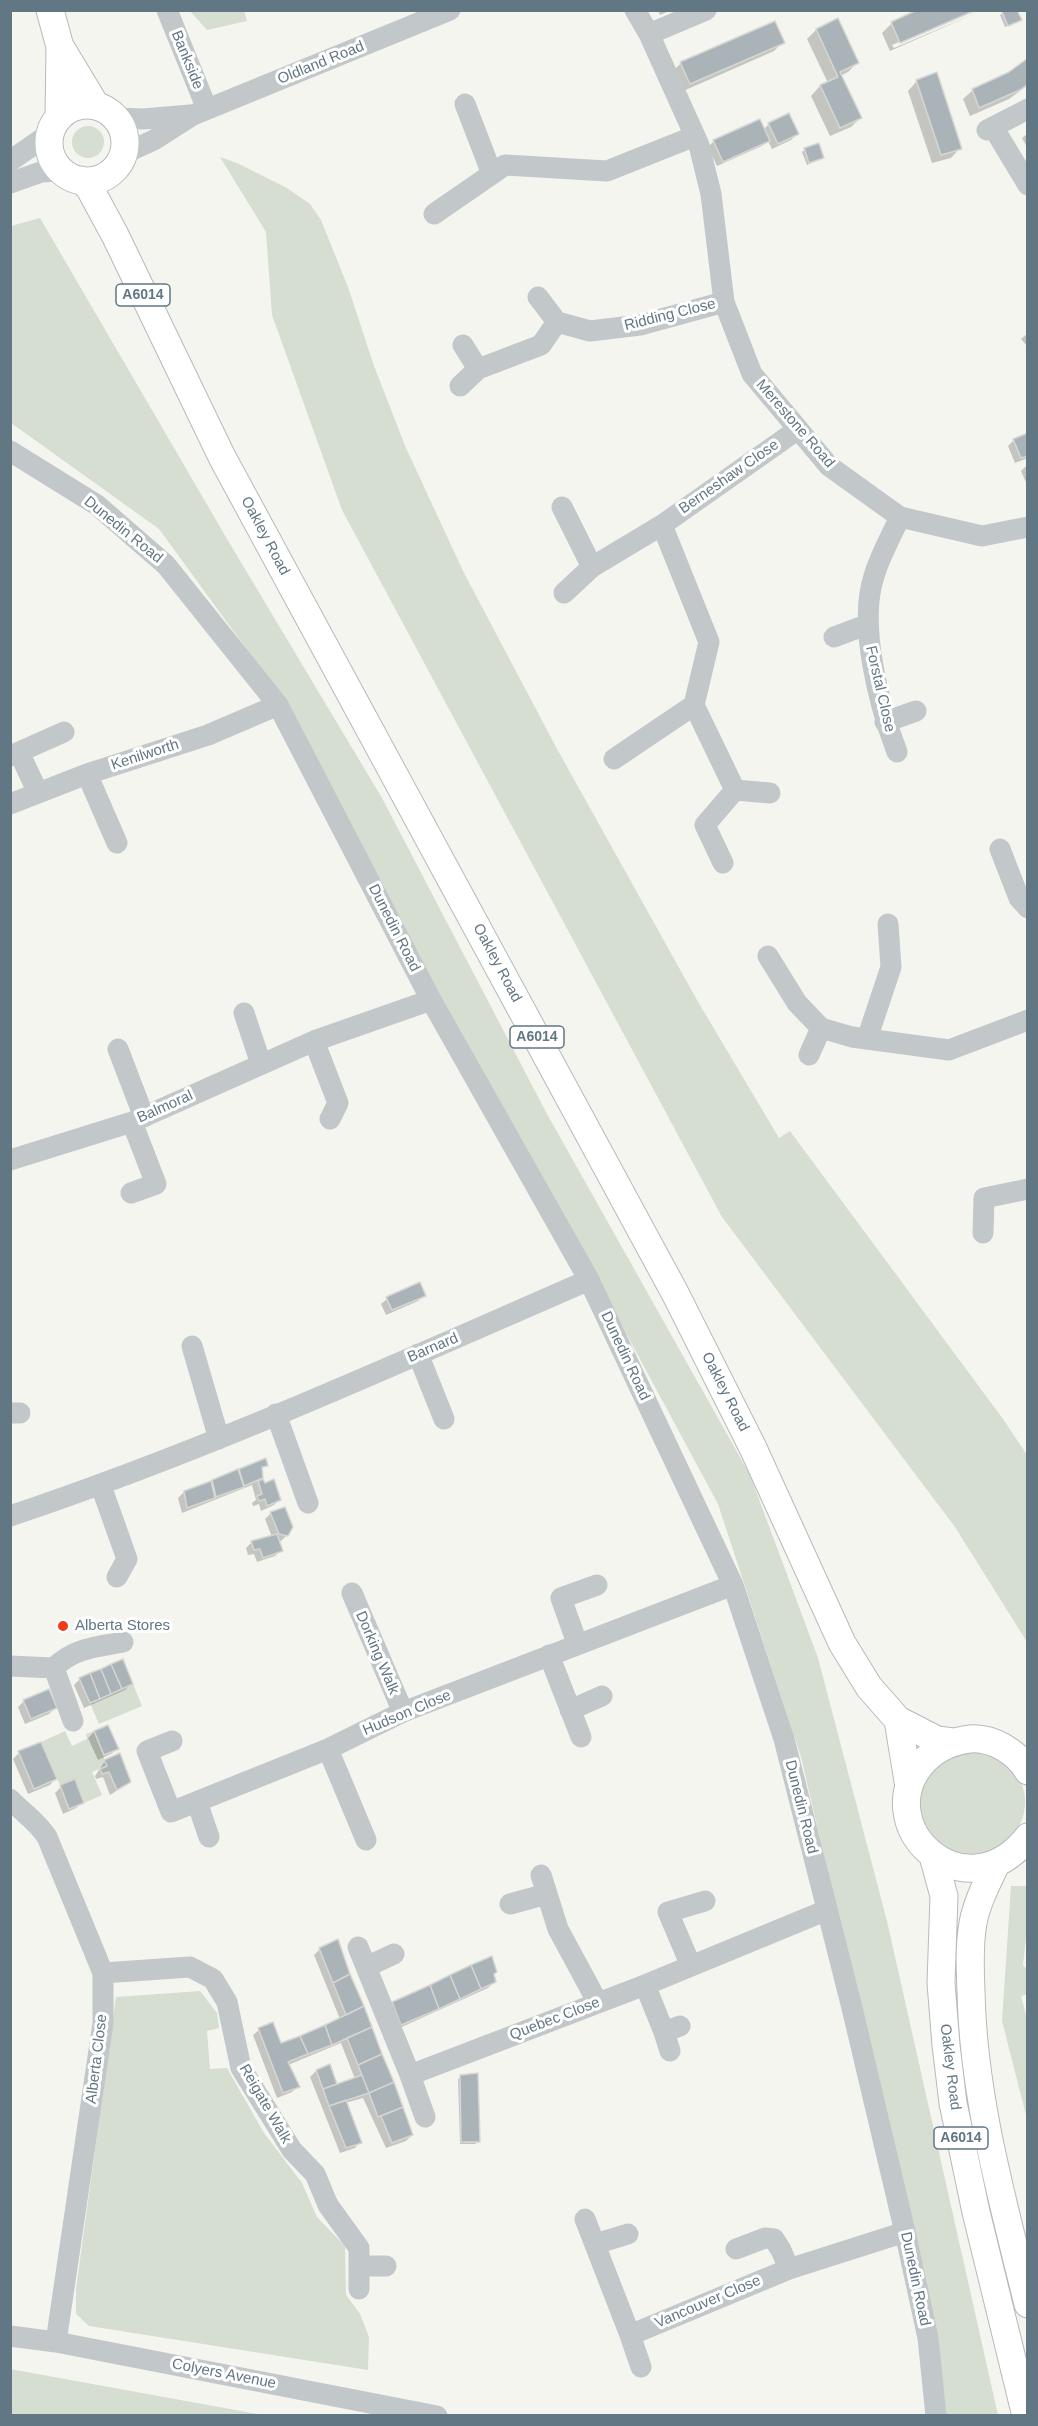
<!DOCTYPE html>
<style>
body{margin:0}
#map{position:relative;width:1038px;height:2426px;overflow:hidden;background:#f5f5f0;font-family:Helvetica,sans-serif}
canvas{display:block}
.frame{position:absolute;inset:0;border:12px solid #627784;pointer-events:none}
</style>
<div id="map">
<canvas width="1038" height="2426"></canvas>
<div class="frame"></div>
</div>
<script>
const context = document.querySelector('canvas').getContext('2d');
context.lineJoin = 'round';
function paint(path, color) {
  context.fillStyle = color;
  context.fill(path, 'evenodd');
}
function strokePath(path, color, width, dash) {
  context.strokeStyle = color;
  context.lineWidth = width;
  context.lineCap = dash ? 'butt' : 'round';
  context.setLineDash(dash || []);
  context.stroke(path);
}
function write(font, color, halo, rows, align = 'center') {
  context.font = font + ' Helvetica,sans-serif';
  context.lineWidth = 6;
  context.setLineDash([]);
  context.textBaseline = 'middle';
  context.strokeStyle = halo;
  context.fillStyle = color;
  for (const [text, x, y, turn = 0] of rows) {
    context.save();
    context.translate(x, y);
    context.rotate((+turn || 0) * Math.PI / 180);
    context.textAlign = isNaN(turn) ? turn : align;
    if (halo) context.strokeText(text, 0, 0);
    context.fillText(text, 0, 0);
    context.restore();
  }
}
paint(new Path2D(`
 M190,11H244L247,21L207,30Z
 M72 142a16 16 0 1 1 32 0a16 16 0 1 1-32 0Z
 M220,157L237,163L287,188L310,204L321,220L348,287L374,366L406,448L464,573L556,747L697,1000L779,1138L790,1131L1003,1419L1027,1455V1642L955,1527L722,1217L342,510L272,315L266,232Z
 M40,218L230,544L382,798L547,1114L750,1475L818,1658L887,1921L998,2415H944L879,2089L801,1757L718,1504L556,1203L418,957L283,699L159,529L11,423V226Z
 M133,1684L142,1706L99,1724L90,1703Z
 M65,1731L72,1746L87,1739L86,1734L94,1731L107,1766L92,1772L102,1795L84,1803L75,1780L60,1785L41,1742Z
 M919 1802a53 53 0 1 1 106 0a53 53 0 1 1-106 0Z
 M1011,1886H1027L1026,1937L1023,1965L1027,1969L1028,1994L1021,1996L1027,2019V2119L1002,2021Z
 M200,1991L217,2013L219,2028L207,2031L210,2069L227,2068L264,2133L302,2183L317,2217L345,2246L346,2295L360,2314L369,2337L368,2370L89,2326L76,2314V2289L116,1997Z
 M10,2369L263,2415H11Z`), '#d6ddd1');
paint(new Path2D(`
 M658,10H671L660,15Z
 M972,10L892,45L894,48L983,10L890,51L882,33L892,23Z
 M1003,13L1017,22L1005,27L1000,15Z
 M816,30L857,63L848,72L840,76L860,118L851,127L830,136L811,96L820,86L828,83L807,39Z
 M783,42L774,51L681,92L672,72L681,63Z
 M1028,59V85L1009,99L970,116L963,99L973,90L1009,74Z
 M917,81L960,148L951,158L932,163L908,91Z
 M769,124L797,134L791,140L772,149L768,141L762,146L717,166L708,147L714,141L763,130Z
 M1028,133V149L1022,138Z
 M805,149L823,158L807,165L802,152Z
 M1028,333V347L1021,339Z
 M1028,434V458L1015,463L1008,446L1014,440Z
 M1028,464V487L1021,471Z
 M419,1284L424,1295L418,1301L386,1315L381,1304L387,1299Z
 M265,1460L266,1465L261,1470V1479L280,1499L274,1505L261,1511L259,1504L253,1506L252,1503L256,1500L252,1485L182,1513L178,1498L184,1492L210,1484Z
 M271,1513L287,1535L281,1541L278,1540L281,1550L275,1556L257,1562L254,1554L248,1555L246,1548L252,1542L272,1537L265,1519Z
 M80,1679L131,1684L125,1690L84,1708L74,1685Z
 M24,1701L55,1708L49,1714L25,1724L18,1707Z
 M107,1727L117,1749L111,1754L98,1760L88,1738L94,1732Z
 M19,1753L55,1779L50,1785L28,1794L13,1759Z
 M105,1761L130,1782L110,1795L103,1777L96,1779L95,1776Z
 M61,1787L82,1802L76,1808L63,1814L55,1793Z
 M337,1941L412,2135L406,2141L386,2148L363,2098L345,2103L360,2142L355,2148L340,2153L310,2077L316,2071L336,2086L355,2079L341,2043L288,2065L298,2086L292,2092L277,2098L253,2035L259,2030L280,2045L340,2019L314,1955L320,1949Z
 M492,1975L494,1982L488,1988L395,2030L387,2009L393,2003Z
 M461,2076L478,2142L475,2144H460L458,2079Z`), '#0003');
const building = new Path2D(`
 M917,10H976L900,43L891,22Z
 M1005,10H1017L1022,20L1008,26L1002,12Z
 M838,18L859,63L840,72L862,118L840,128L820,85L838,77L816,29Z
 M775,21L785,43L690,84L680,62Z
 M1028,58V84L1020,90L979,108L972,89L1009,72Z
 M937,72L962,149L941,155L916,80Z
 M789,113L799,134L778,144L768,123Z
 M760,119L770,141L723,162L713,140Z
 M819,143L824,158L809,163L804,148Z
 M1028,433V456L1021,458L1013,439Z
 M420,1282L426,1296L392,1310L386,1297Z
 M266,1458L268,1466L262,1467L263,1478L244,1486L239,1469Z
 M238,1469L244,1487L216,1497L212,1480Z
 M263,1479L265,1483L274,1479L281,1500L267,1506L265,1499L259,1501L257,1496L262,1494L258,1481Z
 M211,1481L215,1498L187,1508L184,1491Z
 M285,1507L293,1527L288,1536L279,1534L270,1512Z
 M277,1534L283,1551L263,1558L260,1549L254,1550L251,1541Z
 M123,1659L133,1684L122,1689L111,1664Z
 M111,1664L122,1689L111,1694L101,1669Z
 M101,1669L111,1694L100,1699L90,1673Z
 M90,1673L100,1699L90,1703L79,1678Z
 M49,1689L57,1708L31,1719L23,1700Z
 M108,1725L119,1749L104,1755L94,1731Z
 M41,1742L57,1779L34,1789L18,1751Z
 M120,1753L131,1782L117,1790L109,1772L102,1774L100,1769L107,1766L104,1760Z
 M75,1779L84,1803L69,1809L60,1785Z
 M338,1939L350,1974L333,1983L319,1948Z
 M492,1956L497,1972L494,1974L496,1982L481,1989L471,1965Z
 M471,1965L481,1989L460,1999L450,1975Z
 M350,1974L364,2006L346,2015L333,1983Z
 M450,1975L460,1999L439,2009L430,1985Z
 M430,1985L439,2009L401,2025L392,2002Z
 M364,2006L372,2027L332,2045L325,2025Z
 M273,2022L281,2043L300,2036L308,2054L288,2062L300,2087L283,2093L258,2028Z
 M325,2025L332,2045L308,2054L300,2036Z
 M372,2027L382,2054L358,2065L347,2038Z
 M382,2054L394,2082L369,2093L358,2065Z
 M330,2064L337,2084L323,2089L316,2070Z
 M478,2073L480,2142H461L460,2075Z
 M362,2075L369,2093L329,2106L323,2089Z
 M394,2082L403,2107L378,2117L369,2093Z
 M346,2100L362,2143L346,2148L329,2106Z
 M403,2107L413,2135L392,2143L381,2116Z`);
paint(building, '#aab4b8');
strokePath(building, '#d6d6d3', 1.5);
const major = new Path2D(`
 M50,10L60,47L59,117
 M61,48L96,106
 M49 143a38 38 0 1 1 76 0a38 38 0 1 1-76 0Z
 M81,180L89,187L115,235L222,457L675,1293L753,1448L842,1643L869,1687L898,1720L937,1740L953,1742
 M898,1720L909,1787
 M1028,1771C1017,1752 992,1737 970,1739C952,1741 938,1747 925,1760C865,1823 964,1918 1028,1837
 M933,1856L944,1896L941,1983L946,2045L953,2103L976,2212L1026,2416
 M996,1864C987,1883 977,1902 973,1923C969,1945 970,1969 971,1991C973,2097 1003,2202 1028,2304`);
strokePath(major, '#b5babd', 29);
strokePath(new Path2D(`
 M167,10L207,109
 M635,10L649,34L699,145L711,194L724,302L752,374L829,466L900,517L982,536L1028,527
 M649,34L706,10
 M465,104L492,174
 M116,118L143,119L190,115
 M993,127L1028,185
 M987,130L1028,109
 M120,159L134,149L154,140L193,115L450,10
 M10,161L49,134
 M10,183L41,172L62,171
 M434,214L505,165L607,171L695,136
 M538,297L557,322
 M463,345L478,369
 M460,386L478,369L541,345L557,322L590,331L640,325L724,302
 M10,451L97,505L166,565L278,705L431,1000L589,1280L733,1585L784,1739L852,2008L905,2232L928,2338L936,2416
 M562,507L592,567L662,525
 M564,593L592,567
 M834,637L866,625
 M885,722L916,711
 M19,752L38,793
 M897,752C879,705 858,625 874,576C880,556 891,536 900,517
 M10,756L64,732
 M614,759L694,705
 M87,774L117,843
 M770,793L735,790L694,705L709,642L662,525L797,430
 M10,804L87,774L208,735L278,705
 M1000,849L1019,898L1028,908
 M723,863L705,825L735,790
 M768,956L797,1003L821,1028L852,1037L949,1050L1028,1020
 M244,1013L261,1064
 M867,1039L891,967L888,924
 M314,1041L338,1103L330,1119
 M118,1049L144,1117
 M809,1055L821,1028
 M10,1160L132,1122L314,1041L431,1000
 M131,1193L156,1184L132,1122
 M983,1233L984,1198L1028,1189
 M192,1346L219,1439
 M418,1354L444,1419
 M10,1413H20
 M276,1414L308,1503
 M101,1486L127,1559L117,1577
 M10,1516C208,1450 398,1363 589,1280
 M352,1593L403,1712
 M577,1643L561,1598L597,1585
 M549,1655L581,1737
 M10,1666L54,1668L73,1721
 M54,1668C73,1648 97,1647 123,1642
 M570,1710L602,1696
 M172,1741L147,1751L171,1812L328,1749L403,1712L733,1585
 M328,1749L366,1840
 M10,1799C22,1812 38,1822 47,1837L103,1973V2023L56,2342
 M197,1802L209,1837
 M541,1875L558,1929L598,2003
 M510,1904L547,1894
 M358,1947L410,2075L645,1985L827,1910
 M691,1966L668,1912L705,1901
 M366,1967L394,1954
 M103,1973L190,1967L213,1979L227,2002L241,2068L292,2150L315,2174L328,2205L359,2248V2289
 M645,1985L664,2032
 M670,2051L664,2032L680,2026
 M410,2075L425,2117
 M585,2219L630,2335L789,2269L905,2232
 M595,2244L628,2234
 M736,2249L765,2238L774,2239L781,2250L789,2269
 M359,2266H386
 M630,2335L641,2367
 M10,2336L56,2342L437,2416`), '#c2c7c9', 21);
strokePath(major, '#fff', 27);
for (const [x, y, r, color] of [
 [63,1626,6,"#ef3b16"]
]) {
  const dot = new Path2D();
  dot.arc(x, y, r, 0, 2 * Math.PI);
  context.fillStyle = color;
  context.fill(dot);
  strokePath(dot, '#fff', 2);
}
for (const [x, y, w] of [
 [143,295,54],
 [537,1037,54],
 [961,2138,54]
]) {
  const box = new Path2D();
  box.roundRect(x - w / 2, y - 11, w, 22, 4.5);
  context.fillStyle = '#fff';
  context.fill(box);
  strokePath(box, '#627784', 1.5);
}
write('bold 14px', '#627784', null, [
 ["A6014",143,295],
 ["A6014",537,1037],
 ["A6014",961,2138]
]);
write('15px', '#627784', '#fff', [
 ["Bankside",187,60,68],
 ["Oldland Road",321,63,-22],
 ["Ridding Close",670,315,-14],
 ["Merestone Road",795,424,49],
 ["Berneshaw Close",729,477,-35],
 ["Dunedin Road",123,530,39],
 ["Oakley Road",265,536,62],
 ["Forstal Close",880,689,77],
 ["Kenilworth",145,755,-18],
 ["Dunedin Road",394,928,63],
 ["Oakley Road",497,963,62],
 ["Balmoral",165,1107,-24],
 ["Barnard",433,1348,-23],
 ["Dunedin Road",625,1356,65],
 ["Oakley Road",725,1392,63],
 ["Dorking Walk",377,1653,67],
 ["Hudson Close",407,1713,-23],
 ["Dunedin Road",801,1807,76],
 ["Quebec Close",555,2019,-21],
 ["Alberta Close",97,2059,-83],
 ["Oakley Road",950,2067,83],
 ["Reigate Walk",265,2104,60],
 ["Dunedin Road",915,2279,78],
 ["Vancouver Close",708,2302,-23],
 ["Colyers Avenue",224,2374,11]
]);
write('15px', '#627784', '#fff', [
 ["Alberta Stores",75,1626]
], 'left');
</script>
